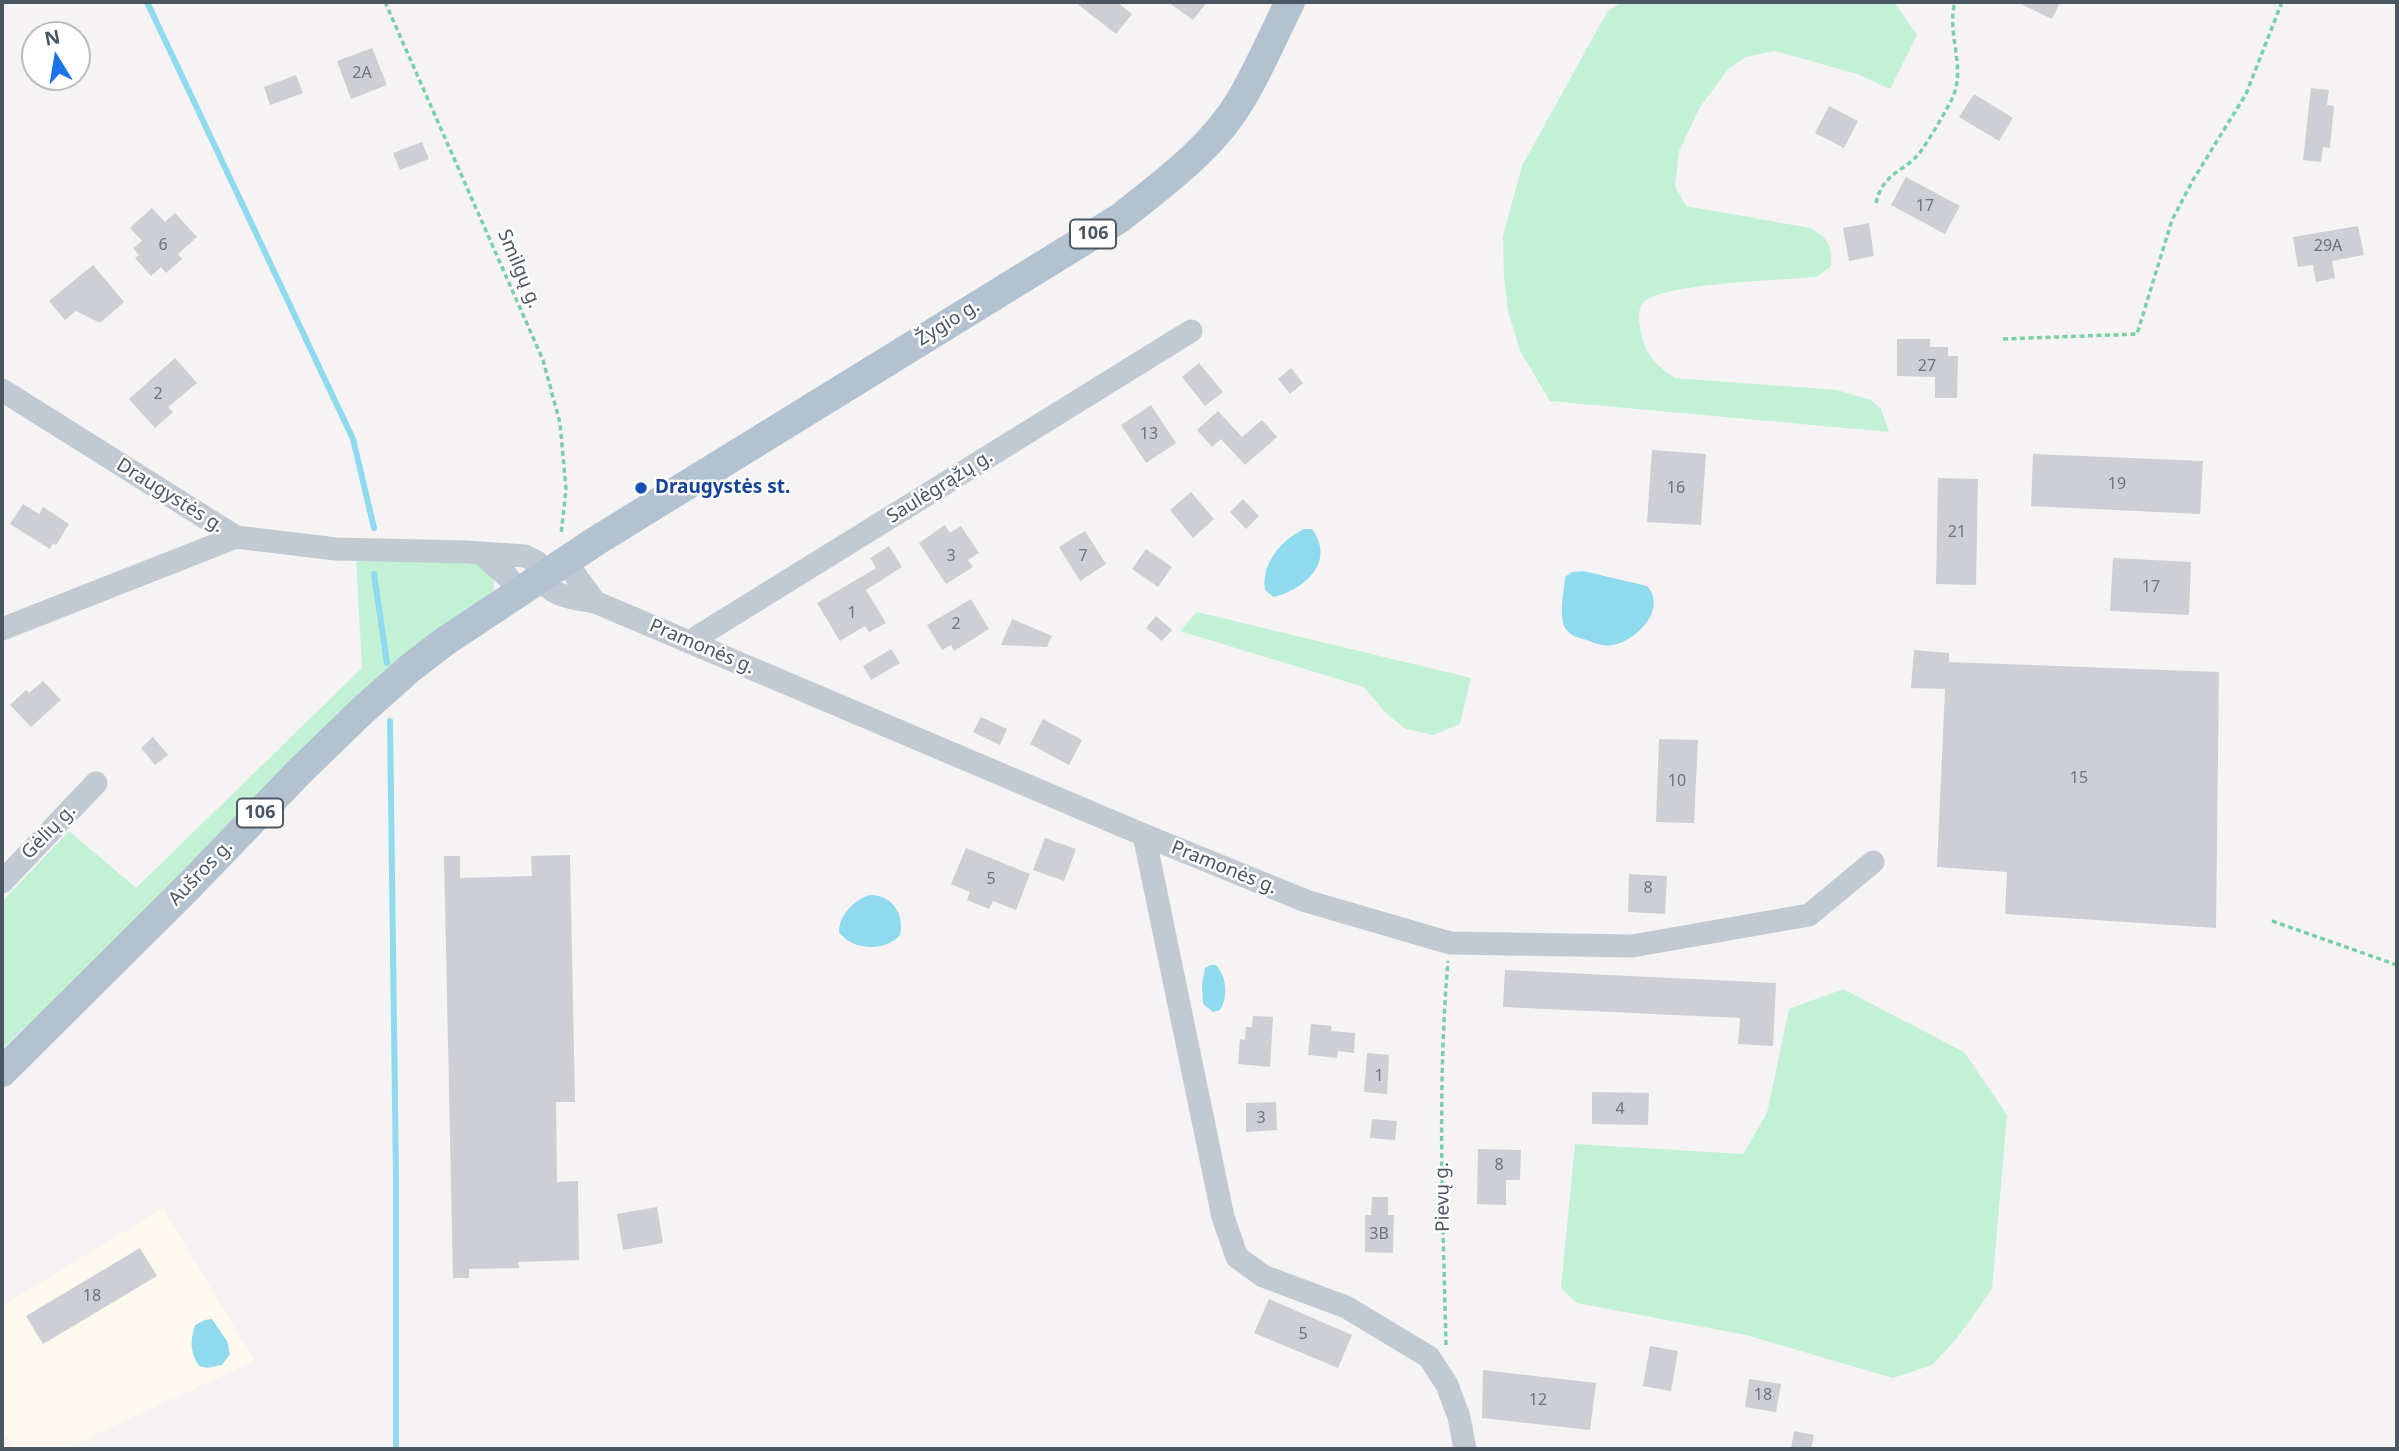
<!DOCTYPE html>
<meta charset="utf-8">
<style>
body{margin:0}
#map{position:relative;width:2399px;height:1451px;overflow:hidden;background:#f5f3f3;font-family:"Noto Sans",sans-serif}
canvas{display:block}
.frame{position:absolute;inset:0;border:4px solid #4a5661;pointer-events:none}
.north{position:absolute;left:21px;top:21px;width:70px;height:70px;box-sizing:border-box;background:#fff;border:2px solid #b7bbc0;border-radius:50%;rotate:349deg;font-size:19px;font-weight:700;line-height:28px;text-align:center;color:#4a5661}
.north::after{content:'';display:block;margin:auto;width:24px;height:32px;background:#1a73e8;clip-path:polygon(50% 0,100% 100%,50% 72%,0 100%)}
</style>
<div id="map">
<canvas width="2399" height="1451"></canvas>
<div class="frame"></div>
<div class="north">N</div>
</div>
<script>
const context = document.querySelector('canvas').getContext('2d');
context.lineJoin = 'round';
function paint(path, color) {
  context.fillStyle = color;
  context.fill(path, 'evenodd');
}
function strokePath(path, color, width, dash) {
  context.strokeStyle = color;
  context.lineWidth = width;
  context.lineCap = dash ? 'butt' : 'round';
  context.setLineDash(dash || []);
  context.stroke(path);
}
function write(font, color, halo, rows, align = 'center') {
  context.font = font + ' "Noto Sans",sans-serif';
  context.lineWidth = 5;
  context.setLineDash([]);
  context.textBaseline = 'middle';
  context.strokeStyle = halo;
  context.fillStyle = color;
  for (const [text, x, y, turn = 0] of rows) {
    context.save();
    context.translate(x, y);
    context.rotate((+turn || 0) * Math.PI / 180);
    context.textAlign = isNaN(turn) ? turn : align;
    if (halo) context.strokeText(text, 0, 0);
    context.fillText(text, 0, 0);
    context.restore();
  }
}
paint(new Path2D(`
 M163,1208L255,1361L64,1449H16L2,1432V1306Z`), '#fdf9ef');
paint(new Path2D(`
 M1622,2H1894L1917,35L1890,89L1857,74L1775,51L1746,57L1729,68L1700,107L1679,151L1675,186L1686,206L1810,228C1829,238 1832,246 1831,266L1817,277C1786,280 1661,283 1644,302C1637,309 1639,319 1640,328C1645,354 1654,364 1675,378L1837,390L1871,400L1881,409L1889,432L1550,401L1520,351L1508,311L1504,277L1503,236L1522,166L1607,12Z
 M356,558L478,564C489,574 498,577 492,593L2,1049V902L69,831L136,888L362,668Z
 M1197,612L1471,678L1460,724L1433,735L1406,729L1387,714L1364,687L1180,631Z
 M1843,989L1964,1052L2007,1115L1992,1289L1957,1338L1932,1365L1893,1378L1746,1335L1577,1303L1561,1288L1575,1144L1743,1154L1767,1113L1789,1009Z`), '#c3f1d5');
paint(new Path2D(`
 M1304,529H1312C1336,562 1305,589 1274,597L1265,590C1261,564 1281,540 1304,529Z
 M1583,571L1647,586C1668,609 1636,641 1613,645C1604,647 1595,643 1587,640C1578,638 1568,635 1564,626C1559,611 1564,592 1565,577L1572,572Z
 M870,895C892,895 905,914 900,935C886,952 852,951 839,932C839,915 854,900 870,895Z
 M1210,965H1216C1227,976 1228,999 1220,1010L1213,1012L1203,1004L1202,984L1205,968Z
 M212,1319L227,1341L230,1354L222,1365L207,1368L199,1366C190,1352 190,1341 195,1325L205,1320Z`), '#90daee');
strokePath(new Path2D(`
 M147,2L353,439L374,528
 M374,574L387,663
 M390,721L396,1177V1449`), '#90daee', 6);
paint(new Path2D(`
 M1075,2H1117L1132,14L1116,34Z
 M1168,2H1207L1193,20Z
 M2017,2H2060L2052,19Z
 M372,48L387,85L351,99L337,61Z
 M296,75L303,93L270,105L264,87Z
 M2311,88L2329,90L2327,105L2334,106L2330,148L2323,147L2321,162L2303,160Z
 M1974,94L2013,118L1999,141L1959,117Z
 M1829,106L1858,121L1844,148L1815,133Z
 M422,142L429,159L400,170L393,153Z
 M1906,177L1960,206L1945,234L1891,205Z
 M152,208L165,222L175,213L197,237L178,254L182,259L166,273L161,267L151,276L135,258L139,255L133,248L142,241L130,228Z
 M1869,223L1874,256L1849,261L1843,228Z
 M2358,226L2364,255L2332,261L2335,278L2316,282L2313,265L2298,267L2293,237Z
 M93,265L124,302L100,323L76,311L65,320L49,301Z
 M1897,339H1930V347H1948V356H1958L1957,398H1935V377L1897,376Z
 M175,358L197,383L168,407L173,412L155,428L129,399Z
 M1199,363L1223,392L1205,406L1182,377Z
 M1291,368L1303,383L1290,394L1278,379Z
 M1151,405L1176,443L1146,463L1121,425Z
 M1218,411L1242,437L1262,420L1277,437L1245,465L1221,439L1212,447L1197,430Z
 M1652,450L1706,454L1701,525L1647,522Z
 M2033,454L2203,461L2200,514L2031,506Z
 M1938,478L1978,479L1976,585L1936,584Z
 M1191,492L1214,519L1193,538L1170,510Z
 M1243,499L1259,516L1246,529L1230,512Z
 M23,504L39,514L43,507L69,524L56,545L53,543L50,549L10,524Z
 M945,525L950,533L961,526L979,553L968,560L973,567L946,584L919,543Z
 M1085,531L1106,564L1080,581L1059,547Z
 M889,546L902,567L866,590L886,623L869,632L865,626L840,641L817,603L876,568L870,558Z
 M1146,549L1172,567L1158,587L1132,569Z
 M2113,558L2191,562L2189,615L2110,611Z
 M971,599L989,629L954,651L951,645L942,650L927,625Z
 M1156,616L1172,630L1162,641L1146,628Z
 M1012,619L1052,636L1047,647L1001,645Z
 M891,649L900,663L871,680L863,666Z
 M1914,650L1949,653V662L2219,672L2216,928L2005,914L2007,872L1937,867L1945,689L1911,688Z
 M43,681L61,700L31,727L10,705L26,690L29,693Z
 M981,717L1007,729L1000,745L973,732Z
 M1043,719L1082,740L1069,765L1030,744Z
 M153,737L168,755L155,765L141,748Z
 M1659,739L1698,740L1694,823L1656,822Z
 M1045,838L1076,849L1064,881L1033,870Z
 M966,848L1030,874L1016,910L993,901L989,909L967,900L970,892L951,884Z
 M570,855L575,1102H556L557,1182L578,1181L579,1260L518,1262L519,1268L469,1269V1278H453L444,856H460V878L532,876L531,856Z
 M1629,874L1667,876L1665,914L1628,912Z
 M1505,970L1776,983L1773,1046L1738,1044L1740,1018L1503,1007Z
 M1253,1016L1273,1017L1270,1067L1238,1064L1240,1039L1245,1040L1246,1027H1252Z
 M1311,1024L1332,1026L1331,1031L1355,1033L1354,1053L1338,1051L1337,1058L1308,1055Z
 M1367,1053L1389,1055L1387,1094L1364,1092Z
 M1592,1092L1649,1093L1648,1125L1592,1124Z
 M1276,1102L1277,1130L1246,1132V1103Z
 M1372,1119L1397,1121L1395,1140L1370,1138Z
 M1478,1149L1521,1150L1520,1180H1506V1205L1477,1204Z
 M1372,1197H1388V1215H1394L1393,1253L1365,1252V1215H1371Z
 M657,1207L663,1243L623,1250L617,1214Z
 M140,1248L157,1276L43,1344L26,1316Z
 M1269,1299L1352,1335L1338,1368L1254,1333Z
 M1650,1346L1678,1351L1671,1391L1643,1386Z
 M1483,1370L1596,1383L1590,1430L1482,1418Z
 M1749,1379L1781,1384L1776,1412L1745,1407Z
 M1794,1431L1814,1435L1811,1449H1791Z`), '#cdcfd5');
strokePath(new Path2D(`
 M385,2L543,360L560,423L566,489L561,535
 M1876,203C1884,170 1905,173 1921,151C1932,135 1943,116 1952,99C1967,67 1946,34 1955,2
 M2003,339L2137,334L2172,220L2193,180L2246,94L2282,2
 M2272,921L2397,965
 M1446,1345C1443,1217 1437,1088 1448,961`), '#7ad0a6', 3.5, [5, 3.5]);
strokePath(new Path2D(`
 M2,390L236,537L336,549L466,552L525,556L537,562L546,573
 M482,554L507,576L518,591
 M565,561L595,602
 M539,578C553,597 572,598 595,602L1144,835L1306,901L1450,943L1632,946L1809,915L1873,862
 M2,629L236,537
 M689,642L1191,331
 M1144,835L1223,1217L1237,1257L1263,1276L1346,1307L1429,1357L1447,1385L1459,1417L1465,1449
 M2,882L96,783`), '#c1cad2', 23);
strokePath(new Path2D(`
 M2,1072L188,887L300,771L363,710L409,669L444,642L596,541L1120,218C1164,183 1213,148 1242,98C1260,67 1274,34 1290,2`), '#b3c2d1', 30);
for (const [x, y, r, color] of [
 [641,488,7,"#1a4fb4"]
]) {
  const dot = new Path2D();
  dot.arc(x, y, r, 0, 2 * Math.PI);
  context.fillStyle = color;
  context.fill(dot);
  strokePath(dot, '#fff', 2.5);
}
write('16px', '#6b747e', null, [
 ["2A",362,73],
 ["17",1925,206],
 ["6",163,245],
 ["29A",2328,246],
 ["27",1927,366],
 ["2",158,394],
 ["13",1149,434],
 ["19",2117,484],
 ["16",1676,488],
 ["21",1957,532],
 ["3",951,556],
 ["7",1083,556],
 ["17",2151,587],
 ["1",852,613],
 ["2",956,624],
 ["15",2079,778],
 ["10",1677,781],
 ["5",991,879],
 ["8",1648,888],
 ["1",1379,1076],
 ["4",1620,1109],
 ["3",1261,1118],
 ["8",1499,1165],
 ["3B",1379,1234],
 ["18",92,1296],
 ["5",1303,1334],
 ["18",1763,1395],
 ["12",1538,1400]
]);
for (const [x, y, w] of [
 [1093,234,46],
 [260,813,46]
]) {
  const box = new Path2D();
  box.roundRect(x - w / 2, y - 14.5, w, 29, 5);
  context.fillStyle = '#fff';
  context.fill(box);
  strokePath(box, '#4a5661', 2);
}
write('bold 18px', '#4a5661', null, [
 ["106",1093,234],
 ["106",260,813]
]);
write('19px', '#4a5661', '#fff', [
 ["Smilgų g.",519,269,67],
 ["Žygio g.",948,323,-32],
 ["Saulėgrąžų g.",940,487,-32],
 ["Draugystės g.",170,496,32],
 ["Pramonės g.",702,647,23],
 ["Gėlių g.",49,832,-46],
 ["Pramonės g.",1224,868,22],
 ["Aušros g.",201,873,-46],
 ["Pievų g.",1443,1197,-91]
]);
write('bold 19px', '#164399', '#fff', [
 ["Draugystės st.",655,488]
], 'left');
</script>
